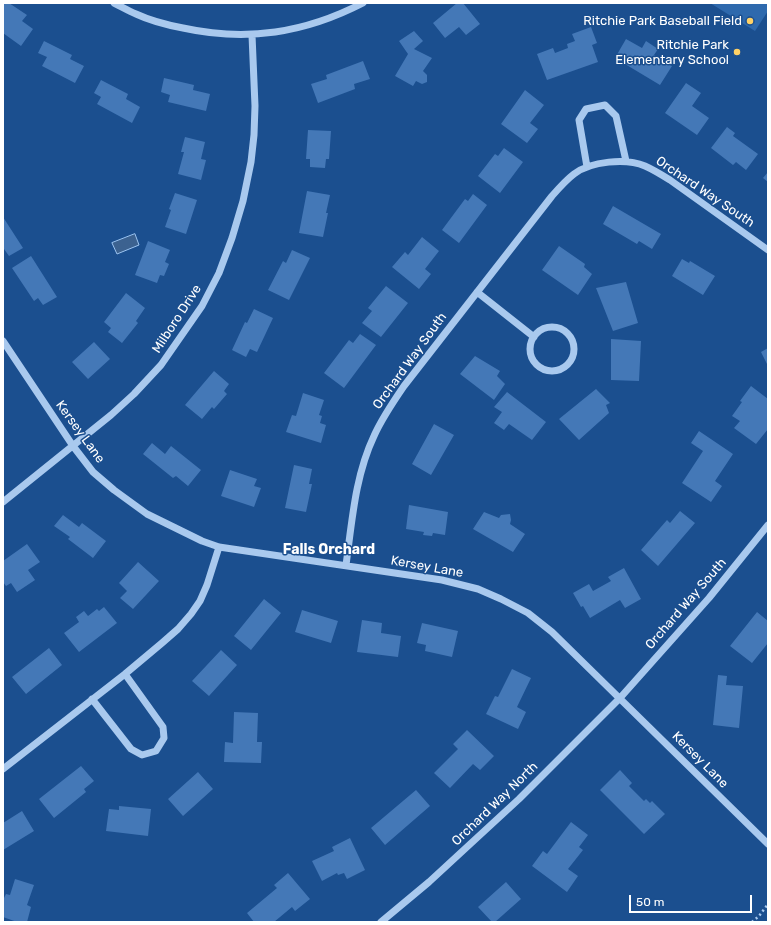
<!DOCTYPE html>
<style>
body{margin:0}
#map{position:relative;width:771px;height:925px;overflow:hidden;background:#1b4f8f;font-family:Rubik,sans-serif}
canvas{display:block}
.frame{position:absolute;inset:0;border:4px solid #fff;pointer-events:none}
.scale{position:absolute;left:629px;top:895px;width:123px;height:18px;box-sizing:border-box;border:2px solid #fff;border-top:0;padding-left:5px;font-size:12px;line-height:14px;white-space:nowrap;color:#fff;-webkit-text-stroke:3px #1b4f8f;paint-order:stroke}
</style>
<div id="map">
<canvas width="771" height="925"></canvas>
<div class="frame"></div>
<div class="scale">50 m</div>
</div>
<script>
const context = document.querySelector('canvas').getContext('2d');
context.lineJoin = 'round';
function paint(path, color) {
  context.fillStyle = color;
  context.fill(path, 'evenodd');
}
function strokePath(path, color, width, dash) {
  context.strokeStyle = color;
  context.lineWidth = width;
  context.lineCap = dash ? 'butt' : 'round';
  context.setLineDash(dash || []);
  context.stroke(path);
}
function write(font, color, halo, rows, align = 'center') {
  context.font = font + ' Rubik,sans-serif';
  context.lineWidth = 3;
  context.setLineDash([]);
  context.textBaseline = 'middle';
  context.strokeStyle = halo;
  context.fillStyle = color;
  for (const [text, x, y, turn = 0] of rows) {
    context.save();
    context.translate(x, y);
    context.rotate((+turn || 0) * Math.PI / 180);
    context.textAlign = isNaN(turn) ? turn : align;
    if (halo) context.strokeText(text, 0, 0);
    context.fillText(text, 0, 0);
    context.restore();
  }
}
paint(new Path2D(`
 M710,3H768V11L755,31Z`), '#2e69ad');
const water = new Path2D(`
 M135,234L139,245L117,254L112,243Z`);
paint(water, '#3c6290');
strokePath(water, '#9cc4f0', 1);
paint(new Path2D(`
 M4,3H9L27,15L22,21L33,29L21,46L3,33Z
 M457,3H463L480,24L466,35L459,27L445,38L433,23Z
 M591,27L597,43L592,45L598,62L547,80L537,54L553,48L555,53L568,48L567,44L575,41L572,34Z
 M414,31L423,41L414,49L432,58L423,71L427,75V82L422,84L416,81L413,86L395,76L408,54L399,41Z
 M626,39L642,48L646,41L658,49L654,55L672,66L660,85L615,58Z
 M44,41L72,55L70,59L84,66L75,83L42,66L47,57L38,53Z
 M363,61L370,79L354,84L355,89L318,103L311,84L327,79L326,75Z
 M164,78L194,85L193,90L210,94L206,111L168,102L170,95L161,92Z
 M101,80L128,94L126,99L140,107L132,123L97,104L101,97L94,93Z
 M686,83L701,93L692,106L709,118L697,135L665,113Z
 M525,90L544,105L530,123L538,129L527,143L501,124Z
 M727,127L735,133L733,136L758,154L746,170L736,162L733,165L711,148Z
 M308,130L331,131L329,159H326L325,168L310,167V159H306Z
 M185,137L205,142L201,159L206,160L201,180L178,174L184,152H181Z
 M504,148L523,162L500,193L478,176L495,154L498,156Z
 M768,172V182L763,178Z
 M307,191L330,195L326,213H328L323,237L299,233Z
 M175,193L197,200L186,234L165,227L171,210L169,209Z
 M473,194L487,205L459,243L442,230L465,199L468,201Z
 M613,206L661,234L652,249L639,241L637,244L603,224Z
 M3,217L23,248L9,256L4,249H3Z
 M422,237L439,251L425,269L431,274L419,289L392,267L405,252L408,255Z
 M148,241L170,250L165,262L169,264L164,276L160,275L157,283L135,275Z
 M559,246L585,264L584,267L592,274L578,295L542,270Z
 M292,250L310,258L289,300L268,290L283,261L286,263Z
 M31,256L57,297L43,305L38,298L34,301L12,268Z
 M682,259L689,263L690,261L715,276L703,295L672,276Z
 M626,282L638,323L613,331L596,288Z
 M386,286L408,303L381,337L362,323L372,311L368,308Z
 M126,293L145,308L136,321L138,323L122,343L108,332L111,328L104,322Z
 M254,309L273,318L257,352L250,349L246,357L232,350L245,322L247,323Z
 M360,334L376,345L344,388L324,373L349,340L353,343Z
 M611,339L641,341L639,381L611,380Z
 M94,342L110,359L88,379L72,362Z
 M768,348V366L761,352Z
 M475,356L500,371L497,376L505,384L494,400L460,374Z
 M214,371L229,384L224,391L227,394L214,409L212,407L202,419L185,405Z
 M751,386L768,399V429L756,444L734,428L740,421L732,416L742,402L740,401Z
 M596,389L610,403L606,405L609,413L579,440L559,419Z
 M507,392L546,422L532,440L509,424L504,430L494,423L502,412L494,407Z
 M303,393L324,400L319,415L322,416L320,423L326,425L321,443L286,432L292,415L296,416Z
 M434,424L454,435L431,475L412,464Z
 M699,431L733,454L715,481L722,486L711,502L682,483L703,451L691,443Z
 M152,443L165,454L171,446L201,470L188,486L176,476L173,478L143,454Z
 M294,465L312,469L309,484H312L306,512L285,508Z
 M230,470L257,479L254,486L261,488L254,507L221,496Z
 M409,505L448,512L445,535L433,533L432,536L423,535L424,532L406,529Z
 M680,511L695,523L658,566L641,550L667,520L670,523Z
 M484,512L499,518L501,515L510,514L511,520L510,524L525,534L513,552L473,529Z
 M63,515L79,527L82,523L106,541L93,558L68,539L70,537L54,526Z
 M27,544L40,562L28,570L35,580L17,592L11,583L6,586L3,582V561Z
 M138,562L159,581L133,609L120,598L127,591L119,583Z
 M624,568L641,599L625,608L620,600L590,618L583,606L581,607L573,593L589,584L593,591L611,581L608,577Z
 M264,599L281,613L251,650L234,636Z
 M104,607L117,623L79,652L64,633L79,622L76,617L84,611L88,616L97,609L99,611Z
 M302,610L338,621L331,643L295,632Z
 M757,612L768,621V643L752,663L730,646Z
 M362,620L382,623L381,633L401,636L398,657L357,652Z
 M422,623L458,631L452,657L425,651L426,645L417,643Z
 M49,648L62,665L26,694L12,677Z
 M221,650L237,665L209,696L192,681Z
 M512,669L531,678L517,707L526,712L518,729L486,714L495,696L498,697Z
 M718,675L727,676L726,685L743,686L739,728L713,725Z
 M234,712L258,713L257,742H262L261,763L224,762L225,742L233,743Z
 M467,730L494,756L480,770L473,764L450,788L434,773L458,749L453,744Z
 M81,766L94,781L84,789L86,792L54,818L39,799Z
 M620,770L632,783L629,786L644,801L646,799L650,803L652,801L665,814L644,834L600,790Z
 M198,772L213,789L183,816L168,799Z
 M416,790L430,806L385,845L371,828Z
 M119,806L151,809L148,836L106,831L109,809L119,810Z
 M22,811L34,831L3,850V823Z
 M571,822L588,835L579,847L583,850L568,869L578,876L567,892L532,866L543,851L547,854Z
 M350,838L365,870L347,879L344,873L338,875L337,873L322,881L312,861L334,851L332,847Z
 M288,873L310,899L295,911L292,907L274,922H254L247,913L277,888L274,885Z
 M15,879L34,885L27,905L31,907L27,922H17L3,917V897L4,898L6,894L10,895Z
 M506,882L521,899L495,922H492L478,907Z`), '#4478b7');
strokePath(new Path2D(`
 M752,922L759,916L768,904`), '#a9c9ee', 2.5, [2, 3]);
strokePath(new Path2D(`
 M114,3C122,7 129,11 136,14C151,21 167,25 183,28C247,42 305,33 363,3
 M587,167L579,120L586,109L605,105L616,116L626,161
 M477,292L534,337
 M530 349a22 22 0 1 1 44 0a22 22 0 1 1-44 0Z
 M3,341L73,446L93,472L114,490L147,514L202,541L219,547L442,580L478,589L501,599L528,613L552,632L768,844
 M3,502L111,415L134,394L161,365L202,306L219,273L232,238L243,201L251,162L254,135L255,106L252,35
 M346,565C352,522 355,476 374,436C382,418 393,402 404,386L552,196C559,188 566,180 574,174C591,161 626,158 645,166C654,170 662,175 670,180L768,250
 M92,699L131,749L142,755L156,751L164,738L163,727L125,674
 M3,769L125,674L162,643L178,629L191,614L200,601L207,585L219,547
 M381,922L429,882L519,799L620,698L709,598L768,525`), '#a9c9ee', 7);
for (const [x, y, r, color] of [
 [750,21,4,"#ffd166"],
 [737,52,4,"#ffd166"]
]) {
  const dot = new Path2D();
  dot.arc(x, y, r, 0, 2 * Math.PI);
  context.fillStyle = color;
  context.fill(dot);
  strokePath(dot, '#1b4f8f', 1.5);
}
write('13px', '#fff', '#1b4f8f', [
 ["Ritchie Park Baseball Field",742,21],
 ["Ritchie Park",729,45],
 ["Elementary School",729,60]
], 'right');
write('13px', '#fff', '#1b4f8f', [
 ["Orchard Way South",705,192,34],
 ["Milboro Drive",177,319,-57],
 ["Orchard Way South",410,361,-54],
 ["Kersey Lane",80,432,54],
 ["Kersey Lane",427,567,10],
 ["Orchard Way South",686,604,-49],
 ["Kersey Lane",700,760,45],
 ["Orchard Way North",495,804,-44]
]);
write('bold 14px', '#fff', '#1b4f8f', [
 ["Falls Orchard",329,550]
]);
</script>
